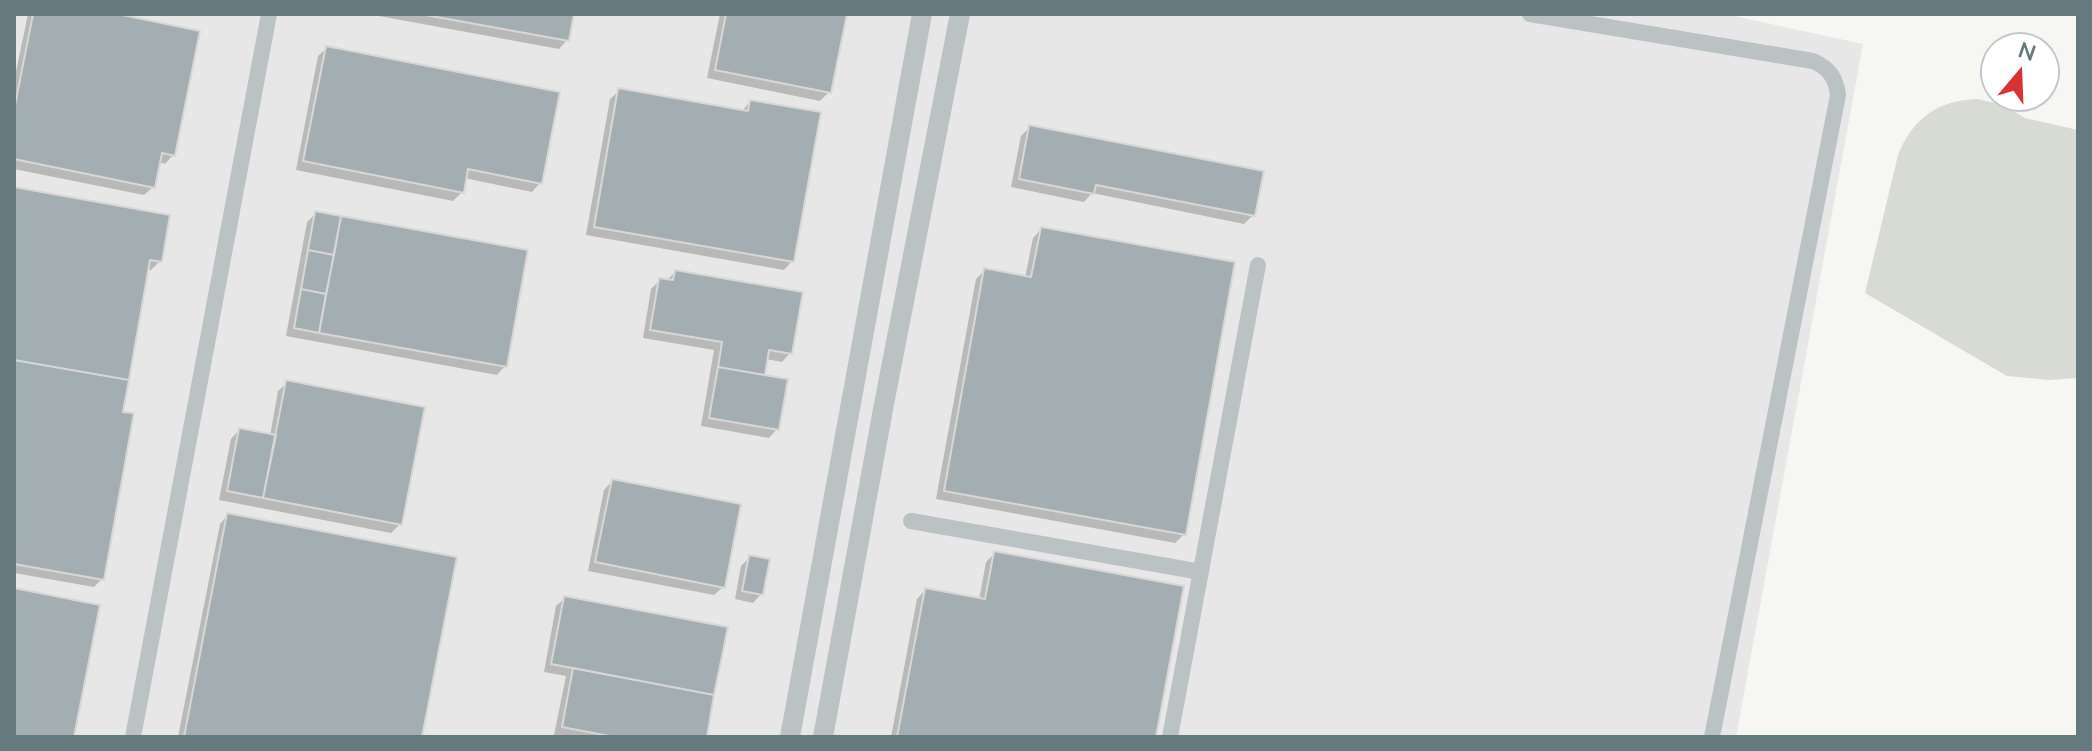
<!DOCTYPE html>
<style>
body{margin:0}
#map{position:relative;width:2092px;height:751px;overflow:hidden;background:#f6f6f3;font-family:Mulish,sans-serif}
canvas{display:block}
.frame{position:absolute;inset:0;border:16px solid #63797d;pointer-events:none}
.north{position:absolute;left:1980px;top:32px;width:80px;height:80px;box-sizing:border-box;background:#fff;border:2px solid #c1c9cb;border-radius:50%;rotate:19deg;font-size:22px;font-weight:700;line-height:32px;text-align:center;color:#63797d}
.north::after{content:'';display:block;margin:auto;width:28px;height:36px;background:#d93135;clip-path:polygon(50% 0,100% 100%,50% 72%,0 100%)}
</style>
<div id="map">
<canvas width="2092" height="751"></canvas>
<div class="frame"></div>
<div class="north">N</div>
</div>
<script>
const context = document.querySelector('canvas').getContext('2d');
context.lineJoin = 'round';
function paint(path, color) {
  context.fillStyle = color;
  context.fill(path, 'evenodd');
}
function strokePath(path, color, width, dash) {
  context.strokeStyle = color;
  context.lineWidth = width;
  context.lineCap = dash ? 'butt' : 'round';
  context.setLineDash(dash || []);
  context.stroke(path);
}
paint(new Path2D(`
 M14,14H1725L1863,44L1736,737H14Z`), '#e7e7e7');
paint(new Path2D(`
 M1978,99L2003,105L2025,118L2078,130V378L2049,380L2007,376L1865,293L1898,155C1913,118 1938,100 1978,99Z`), '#d8dbd3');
paint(new Path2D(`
 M28,14H108L173,155L165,164L158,162L153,187L144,195L14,169V81Z
 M368,14H572L567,40L559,49Z
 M720,14H845L829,92L820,101L707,78Z
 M327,48L540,183L532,192L464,178L462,192L453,201L296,170L318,56Z
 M619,91L742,111L750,102L792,261L784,270L586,235L610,99Z
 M1030,127L1253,215L1244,224L1092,193L1084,202L1011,187L1021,136Z
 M14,190L160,261L151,270L146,269L121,413L102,579L94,587L14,573Z
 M316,213L505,366L497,375L286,336L307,222Z
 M1041,229L1184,534L1175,543L936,499L976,279L985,270L1025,278L1033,238Z
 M675,272L790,353L782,362L766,359L763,377L777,429L769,438L701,426L714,350L643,338L651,289L660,280L666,281Z
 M287,383L400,524L391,533L219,500L231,439L239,430L270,436L278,391Z
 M612,481L723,587L714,595L588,571L604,490Z
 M228,515L420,737H178L220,524Z
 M995,553L1154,737H891L917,599L925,590L979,600L986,562Z
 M750,557L761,594L753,603L735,599L741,566Z
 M565,598L705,737H564L554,735L566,676L544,672L556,606Z`), '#0003');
const building = new Path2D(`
 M33,14H118L200,31L175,156L162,153L155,188L14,159V110Z
 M420,14H574L569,41Z
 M726,14H847L831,93L715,70Z
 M326,46L560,92L542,184L468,169L464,193L303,161Z
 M618,88L748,111L750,100L821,112L794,262L594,227Z
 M1029,125L1264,171L1255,216L1096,185L1094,194L1019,179Z
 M14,187L170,215L162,262L150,260L129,380L14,360Z
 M315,211L341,216L334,255L308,250Z
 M341,216L528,250L507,367L319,333Z
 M1041,227L1235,262L1186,535L944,491L984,268L1031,277Z
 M308,250L334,255L326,294L301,289Z
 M675,270L803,292L792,354L769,350L765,375L718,367L722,342L650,330L659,278L673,280Z
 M301,289L326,294L319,333L294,328Z
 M14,360L129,380L123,412L134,413L104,580L14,564Z
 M718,367L788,379L779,430L709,418Z
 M286,380L425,407L402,525L263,498Z
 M239,428L276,435L263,498L227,491Z
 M612,479L741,504L725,588L595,562Z
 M227,513L457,557L422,737H184Z
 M994,551L1184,586L1156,737H897L925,588L985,599Z
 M749,555L770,559L763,595L742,591Z
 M14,588L100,605L74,737H14Z
 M564,596L728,627L714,695L551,664Z
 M573,668L714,695L707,737H614L562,727Z`);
paint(building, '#a2aeb1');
strokePath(building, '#d8d7d6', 2);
strokePath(new Path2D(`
 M1530,14L1813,61C1829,68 1836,78 1838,95L1712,737
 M911,521L1201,572
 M133,737L269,14
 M1170,737L1258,265`), '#bbc2c3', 16);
strokePath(new Path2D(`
 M790,737L922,14
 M823,737L884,404L960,14`), '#bbc2c3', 20);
</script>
